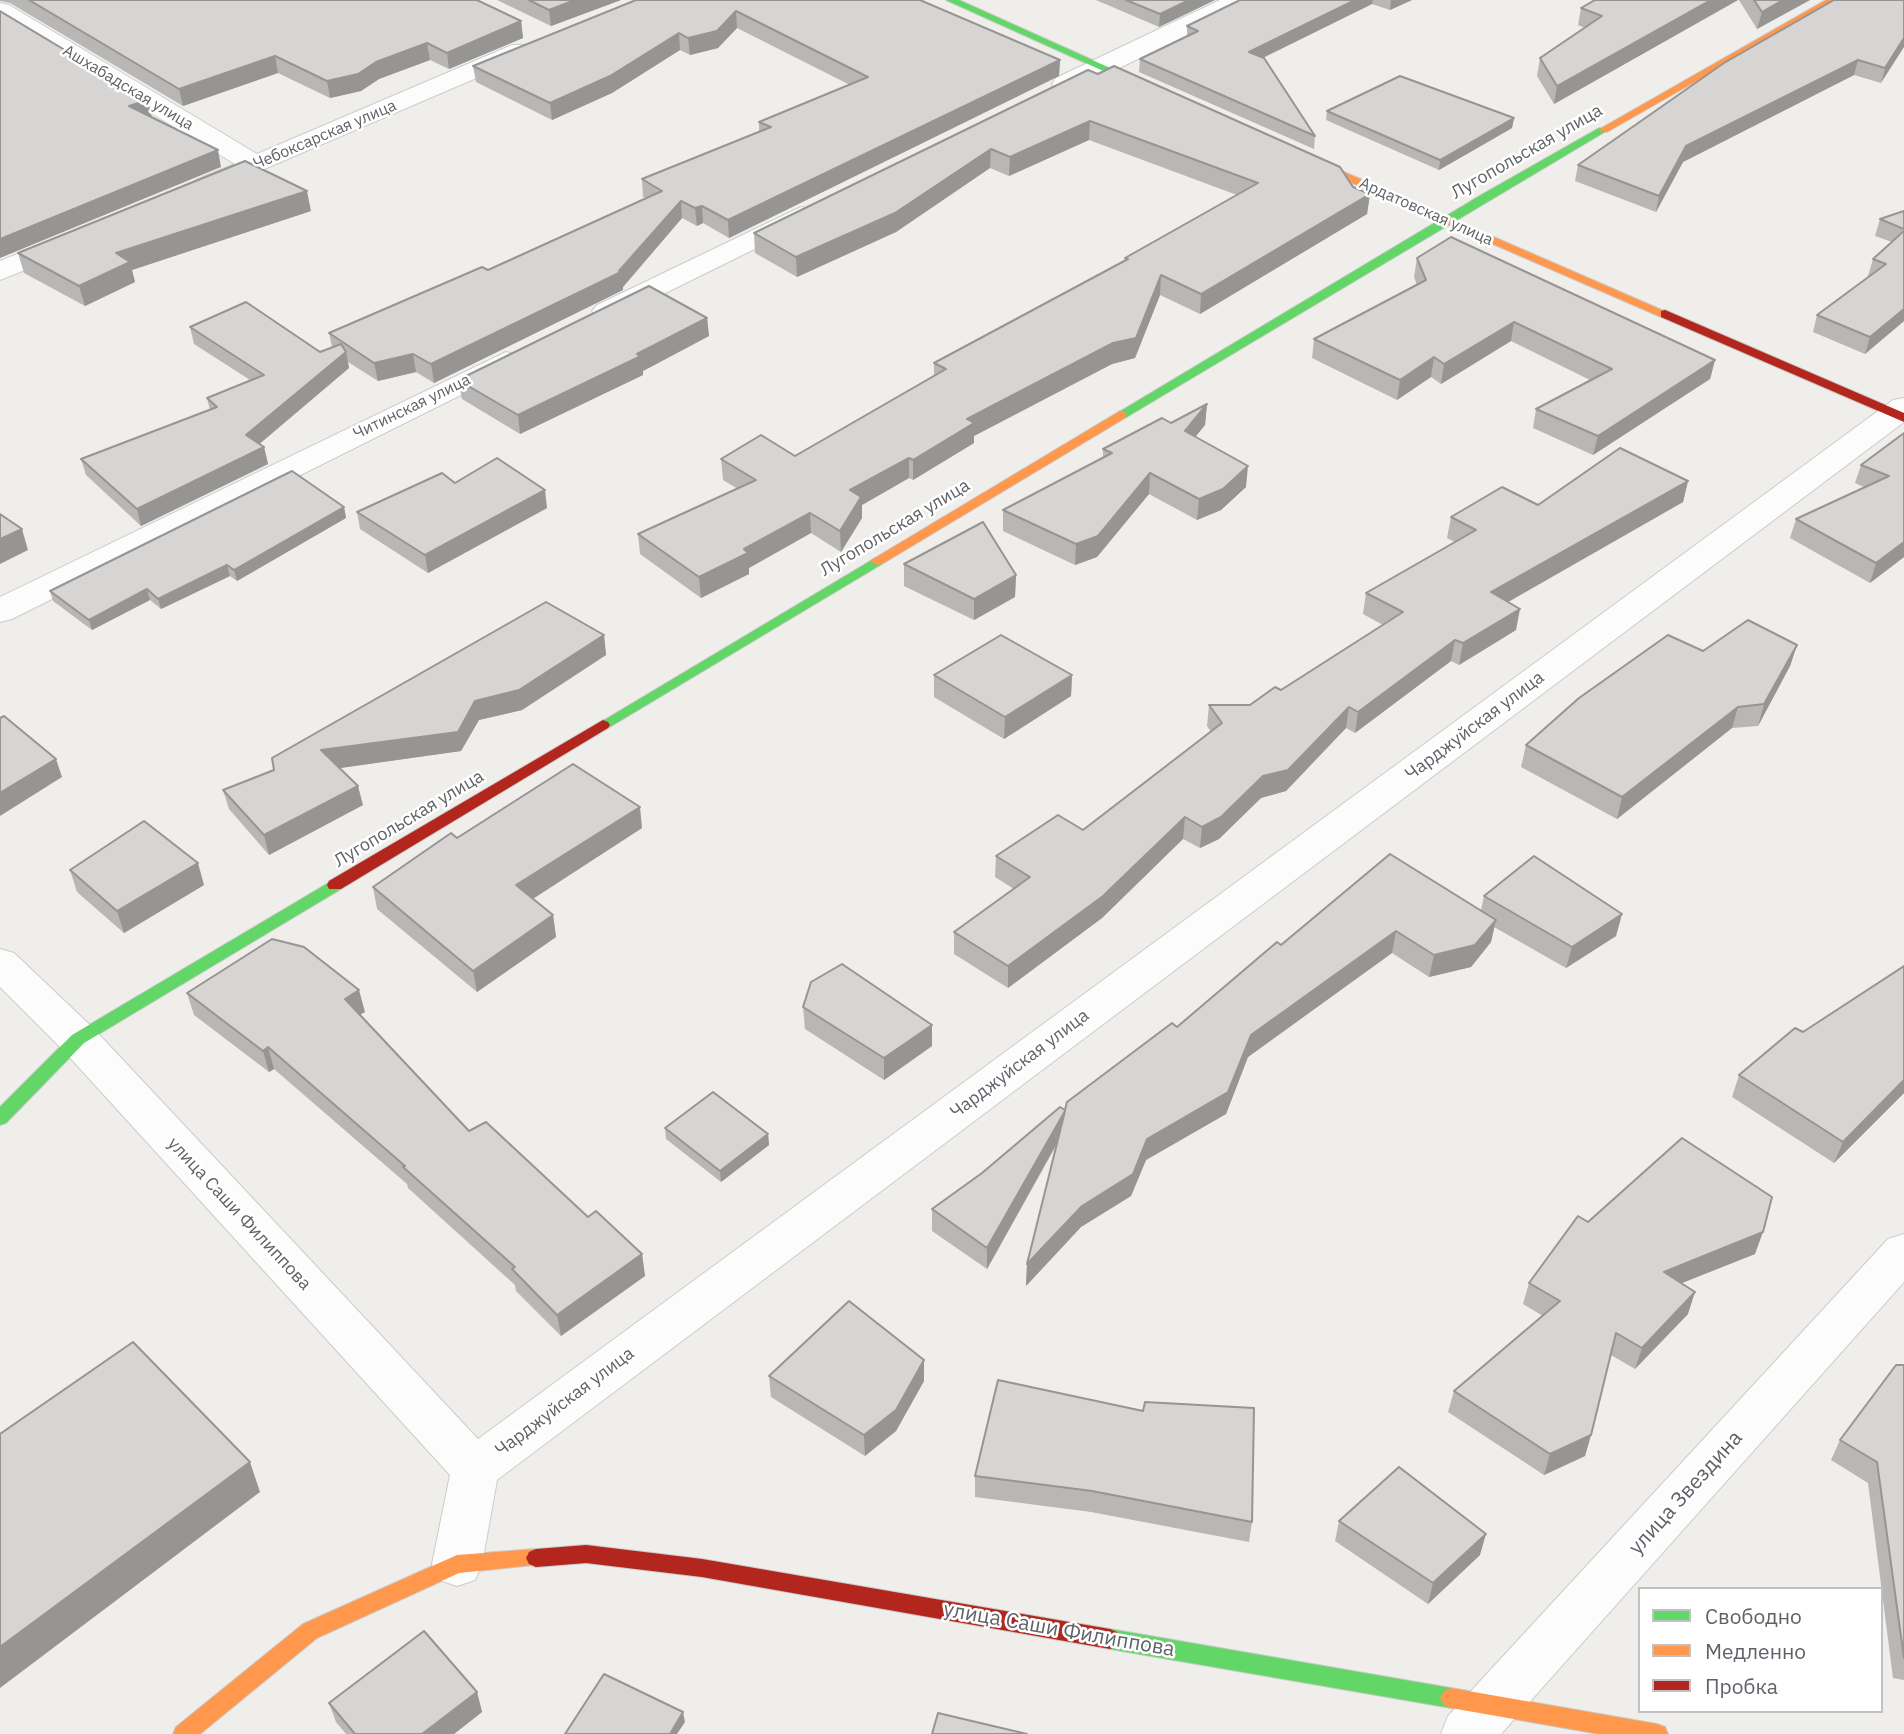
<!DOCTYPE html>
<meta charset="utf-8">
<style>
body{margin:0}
#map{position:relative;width:1904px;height:1734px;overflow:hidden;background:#efeeea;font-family:"IBM Plex Sans",sans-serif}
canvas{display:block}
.legend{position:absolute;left:1638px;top:1587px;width:245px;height:126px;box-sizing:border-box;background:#fff;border:2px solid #bfc1c3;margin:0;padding:9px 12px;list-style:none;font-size:21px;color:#5f6368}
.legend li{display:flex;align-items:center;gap:14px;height:35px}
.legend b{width:35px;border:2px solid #bfc1c3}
</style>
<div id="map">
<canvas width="1904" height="1734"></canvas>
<ul class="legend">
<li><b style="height:9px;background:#63d668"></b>Свободно</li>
<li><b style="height:9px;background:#ff974d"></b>Медленно</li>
<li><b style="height:9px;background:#b3261e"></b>Пробка</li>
</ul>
</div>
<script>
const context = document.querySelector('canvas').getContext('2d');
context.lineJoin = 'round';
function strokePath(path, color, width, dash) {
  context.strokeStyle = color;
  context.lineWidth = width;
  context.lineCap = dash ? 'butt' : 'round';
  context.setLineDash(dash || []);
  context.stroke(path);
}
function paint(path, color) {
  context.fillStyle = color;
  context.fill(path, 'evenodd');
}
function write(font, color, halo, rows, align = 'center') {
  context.font = font + ' "IBM Plex Sans",sans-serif';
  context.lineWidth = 5;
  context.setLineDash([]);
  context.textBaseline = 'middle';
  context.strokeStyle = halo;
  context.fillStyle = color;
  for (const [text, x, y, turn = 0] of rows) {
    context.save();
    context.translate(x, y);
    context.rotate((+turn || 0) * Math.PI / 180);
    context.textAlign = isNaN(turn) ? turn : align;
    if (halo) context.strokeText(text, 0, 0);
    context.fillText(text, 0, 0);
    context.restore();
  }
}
const street = new Path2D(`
 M1220,0H1252L1249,5L1074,90H1056L1052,84L1056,78Z
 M0,3L9,5L257,154L512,45H530L534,50L530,55L206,194L196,192L192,186L196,180L235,164L0,21Z
 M801,207L811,209L815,215L811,221L617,317L607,320L597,317L592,311L597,305Z
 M70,233L80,236L84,242L80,248L0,280V261Z
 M506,352L517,355L521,361L517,367L12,619L0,622V597Z
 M1904,398V422L497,1480L482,1564L475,1580L457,1586L439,1580L432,1564L450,1475L63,1050L0,987V949L14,953L93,1028L478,1439L1893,400Z
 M1904,1234V1282L1501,1734H1441L1448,1716L1888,1239Z`);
const fast = new Path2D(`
 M946,0H959L1159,90L1150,92Z
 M1599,128L1608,130L1125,418H1115L1114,415L1481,195Z
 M877,557L884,561L882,564L608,728L603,730L596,725Z
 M335,879L343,885L341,889L84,1043L6,1123L0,1125V1107L72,1035Z
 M1110,1629L1451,1688L1458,1691L1462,1698L1458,1705L1451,1708L1110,1649L1103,1646L1100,1639L1103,1632Z`);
const slow = new Path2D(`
 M1826,0H1838L1607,132L1598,130Z
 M1297,155H1305L1671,314L1669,317H1661L1297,159Z
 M1120,411L1125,412V418L882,564L877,565L870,561Z
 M536,1549L543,1552L546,1558L543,1564L459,1573L317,1638L200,1734H173L176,1727L303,1624L457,1555Z
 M1451,1688L1657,1724L1665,1727L1668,1734H1599L1451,1708L1444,1705L1440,1698L1444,1691Z`);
const jam = new Path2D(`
 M1665,310L1904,413V422L1661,317V311Z
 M603,720L608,722L610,725L608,728L341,889H329L327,885L329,881Z
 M586,1545L702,1559L1110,1629L1117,1632L1120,1639L1117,1646L1110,1649L702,1577L586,1563L536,1567L529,1564L526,1558L529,1552L536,1549Z`);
strokePath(street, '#cbcccc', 2);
strokePath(fast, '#cacacb', 2);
strokePath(slow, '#cacacb', 2);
strokePath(jam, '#cacacb', 2);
paint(street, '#fdfcfc');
paint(fast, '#63d668');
paint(slow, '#ff974d');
paint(jam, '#b3261e');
paint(new Path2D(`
 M0,0H477L521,21L523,38L449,69L430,60L379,79L361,91L330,98L278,73L183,106L10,3L0,1Z
 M497,0H621L551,26Z
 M636,0H920L1060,60L1059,76L729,238L703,223L697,226L682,218L623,287V290L434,383L416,372L378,381L348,362L349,368L259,444L264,447L268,464L141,526L86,475L81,459L210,410L207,398L250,380L194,344L190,327L320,352L332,347L329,333L488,270L646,198L643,197L642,179L759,132V122L850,85L737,28L718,48L690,55L680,50L612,93L552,120L476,82L473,66Z
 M1096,0H1215L1159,27Z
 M1240,0H1412L1390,10L1372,4L1263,58L1315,136L1314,149L1139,72L1140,59L1187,36V26Z
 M1595,0H1738L1554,104L1537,76L1540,58L1585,28L1578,25L1581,8Z
 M1739,0H1810L1757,29Z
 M1904,0L1881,83L1854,75L1683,162L1656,212L1575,181L1578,165Z
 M1088,70L1370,194L1367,214L1200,314L1160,295L1135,358L1112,364L974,436V443L913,480L909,478L862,505V518L841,552L811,533L749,568V574L701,598L640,554L638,534L738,489L723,480L721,459L795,456L934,375V363L1125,261V258L1237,195L1089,140L1009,176L990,168L896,232L797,277L755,253L754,233Z
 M1327,111L1514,118L1512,128L1439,170L1326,120Z
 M311,211L132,270L135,282L85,306L24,273L18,253Z
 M1904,211V321L1865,354L1813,332L1817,315L1870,276H1868L1873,259L1892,242L1875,236L1880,219Z
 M1417,258L1715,360L1710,379L1593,455L1533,428L1536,409L1590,380L1511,341L1441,384L1431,377L1397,400L1312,358L1314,339L1417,285L1414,277Z
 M707,318L709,336L643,371V375L520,434L462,399L458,380Z
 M1207,404L1205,425L1195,437L1246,487L1221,510L1197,520L1149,494L1097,557L1075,565L1003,531V510L1103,458V449L1171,423Z
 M1904,433V557L1870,583L1790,538L1796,519L1864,487L1855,483L1861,465Z
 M1688,481L1683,502L1508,602L1516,630L1459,665L1451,661L1355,733L1346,728L1286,791L1261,798L1219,839L1200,848L1183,839L1102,918L1008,988L954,954V932L1014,889L995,877L996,856L1083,830L1211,732L1207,726L1209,705H1250L1281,690L1383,625L1363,614L1366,593L1455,542L1447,538L1451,517Z
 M455,483L547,508L428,573L360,529L357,512Z
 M344,507L346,518L237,581L230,576L161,609L150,600L92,630L53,601L50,591Z
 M904,564L1016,575L1015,597L974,620L904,586Z
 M604,635L606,655L522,710L479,720L461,751L340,768L363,805L269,855L229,809L223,790Z
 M1797,645L1790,666L1758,726L1732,728L1617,819L1521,767L1526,745L1703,651Z
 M934,675H1072L1071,696L1004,739L934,697Z
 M642,828L533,899L553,915L556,937L477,992L377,909L373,887L457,838Z
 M70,870L204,885L124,933L77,892Z
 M1484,896L1622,914L1616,936L1566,968L1494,927L1491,942L1471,967L1429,977L1392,953L1248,1057L1226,1114L1146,1160L1131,1196L1081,1227L1026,1286L1027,1264L1056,1146L987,1269L932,1231V1209L982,1173L1065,1110L1177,1027L1281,945L1481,910Z
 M187,993L365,1012L360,1014L469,1131L588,1217L642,1254L645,1276L561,1336L516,1291L515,1285L408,1188L407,1184L274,1069L269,1072L194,1015Z
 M803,1007L932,1046L884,1080L805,1029Z
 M1739,1075L1904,1093L1834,1163L1732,1097Z
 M665,1128L768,1134L769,1145L721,1182L666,1139Z
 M1588,1222L1755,1254L1681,1283L1688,1314L1635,1369L1611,1355L1591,1435L1585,1456L1544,1475L1448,1412L1454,1391L1543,1316L1523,1304L1529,1283Z
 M1904,1365V1680L1893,1678L1868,1483L1831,1460L1840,1440Z
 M769,1376L924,1381L896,1431L865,1456L771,1397Z
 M1143,1411L1252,1522L1249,1542L1091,1512L975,1497V1476Z
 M1339,1521L1480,1555L1428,1604L1335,1541Z
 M477,1692L482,1712L454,1734H346L336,1722L329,1703Z`), '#b8b7b5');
paint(new Path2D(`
 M575,0H621L551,26L549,10Z
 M1189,0H1215L1159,27L1160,14Z
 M1355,0H1373L1372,4L1248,65L1249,52Z
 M1391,0H1412L1390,10Z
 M1711,0H1738L1554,104L1557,86Z
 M1783,0H1810L1757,29L1762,12Z
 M736,11L737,28L718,48L690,55L688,38Z
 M521,21L523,38L449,69L447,53Z
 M679,33L680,50L612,93L552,120L550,103Z
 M1904,38V47L1881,83L1885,68Z
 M427,43L430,60L379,79L361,91L330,98L327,81Z
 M275,56L278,73L183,106L179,89Z
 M1060,60L1059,76L729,238L728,220Z
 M1858,60L1854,75L1683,162L1656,212L1659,196L1686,146Z
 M148,100L152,117L133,123L129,106Z
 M1514,118L1512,128L1439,170L1440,160Z
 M1090,121L1089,140L1009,176L1010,157Z
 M991,149L990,168L896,232L797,277L796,257Z
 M218,150L221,167L0,258V239Z
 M307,191L311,211L132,270L135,282L85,306L79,286L116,253Z
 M1370,194L1367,214L1200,314L1201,294Z
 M681,201L682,218L623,287V290L434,383L431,364L619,271Z
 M702,206L703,223L697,226L695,208Z
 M1161,275L1160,295L1135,358L1112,364L974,436V443L913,480V460Z
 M1904,309V321L1865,354L1870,337Z
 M707,318L709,336L643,371V375L520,434L518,415Z
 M1514,322L1511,341L1441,384L1444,364Z
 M346,352L349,368L250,452L246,435Z
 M413,354L416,372L378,381L374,363Z
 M1434,357L1431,377L1397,400L1400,380Z
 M1715,360L1710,379L1593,455L1598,436Z
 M1207,404L1205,425L1183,452L1185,431Z
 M264,447L268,464L141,526L137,509Z
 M909,458V478L862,505V518L841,552L840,531L850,490Z
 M1248,466L1246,487L1221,510L1197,520L1199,499Z
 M1150,473L1149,494L1097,557L1075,565L1076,544Z
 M1688,481L1683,502L1487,614L1491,592Z
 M545,490L547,508L428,573L425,555Z
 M344,507L346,518L237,581L234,570Z
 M810,513L811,533L749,568V574L701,598L699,577L744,549Z
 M22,529L28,550L0,564V539Z
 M1904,542V557L1870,583L1876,563Z
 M227,565L230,576L161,609L158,599Z
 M1016,575L1015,597L974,620V599Z
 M147,589L150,600L92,630L89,620Z
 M1520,609L1516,630L1459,665L1463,643Z
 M604,635L606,655L522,710L479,720L461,751L326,770L321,750L475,701Z
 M1455,640L1451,661L1355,733L1358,712Z
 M1797,645L1790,666L1758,726L1764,704Z
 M1072,675L1071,696L1004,739L1005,717Z
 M1349,707L1346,728L1286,791L1261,798L1219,839L1200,848L1202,827Z
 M1738,707L1732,728L1617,819L1622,797Z
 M56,759L62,777L0,816V793Z
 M358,786L363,805L269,855L264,835Z
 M640,807L642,828L520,907L516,885Z
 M1185,817L1183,839L1102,918L1008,988V966Z
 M198,863L204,885L124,933L117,911Z
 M1622,914L1616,936L1566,968L1572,947Z
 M553,915L556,937L477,992L473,971Z
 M1496,920L1491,942L1471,967L1429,977L1434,955Z
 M1396,931L1392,953L1248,1057L1226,1114L1146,1160L1131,1196L1081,1227L1026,1286L1027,1264L1147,1139L1251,1035Z
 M359,990L365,1012L351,1020L345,999Z
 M932,1025V1046L884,1080V1058Z
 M268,1047L274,1069L269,1072L263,1051Z
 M1904,1080V1093L1834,1163L1843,1142Z
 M1065,1111L1063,1132L987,1269V1248Z
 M768,1134L769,1145L721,1182L720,1171Z
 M1763,1232L1755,1254L1657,1293L1664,1272Z
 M642,1254L645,1276L561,1336L557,1315Z
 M1695,1292L1688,1314L1635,1369L1642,1348Z
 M924,1360V1381L896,1431L865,1456L864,1435Z
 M1591,1435L1585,1456L1544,1475L1550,1454Z
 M250,1462L260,1492L0,1688V1647Z
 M1486,1534L1480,1555L1428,1604L1433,1583Z
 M477,1692L482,1712L454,1734H422Z
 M683,1712L685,1722L677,1734H670Z`), '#969594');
const building = new Path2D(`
 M29,0H477L521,21L447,53L427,43L376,62L358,74L327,81L275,56L179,89Z
 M529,0H575L549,10Z
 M636,0H920L1060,60L728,220L702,206L695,208L681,201L619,271L621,272L431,364L413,354L374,363L329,333L482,267L488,270L662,191L642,179L771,127L759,122L868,77L736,11L717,31L688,38L679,33L610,76L550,103L473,66Z
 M1126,0H1189L1160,14Z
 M1240,0H1355L1249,52L1264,58L1315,136L1140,59L1198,31L1187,26Z
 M1595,0H1711L1557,86L1540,58L1602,16L1581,8Z
 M1754,0H1783L1762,12Z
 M1834,0H1904V38L1885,68L1858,60L1686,146L1659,196L1578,165L1724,63Z
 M0,11L148,100L129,106L218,150L0,239Z
 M1114,66L1340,167L1353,187L1370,194L1201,294L1161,275L1136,338L1113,343L967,419L974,423L913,460L909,458L850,490L861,497L840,531L810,513L744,549L748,553L699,577L638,534L756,480L721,459L761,435L795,456L946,369L934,363L1128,259L1125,258L1258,183L1090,121L1010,157L991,149L895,213L796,257L754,233L1088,70L1098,74Z
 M1400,76L1514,118L1440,160L1327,111Z
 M245,161L307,191L116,253L130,262L79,286L18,253Z
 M1904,211V229L1880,219Z
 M1904,231V309L1870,337L1817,315L1886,264L1873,259Z
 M1451,237L1715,360L1598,436L1536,409L1612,369L1514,322L1444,364L1434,357L1400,380L1314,339L1426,280L1417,258Z
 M649,286L707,318L637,354L641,356L518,415L458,380Z
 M246,302L320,352L341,344L346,352L246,435L264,447L137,509L81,459L217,407L207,398L264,375L190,327Z
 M1207,404L1185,431L1248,466L1223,489L1199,499L1150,473L1098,536L1076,544L1003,510L1112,453L1103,449L1162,418L1171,423Z
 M1904,433V542L1876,563L1796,519L1889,476L1861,465Z
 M1620,448L1688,481L1491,592L1520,609L1463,643L1455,640L1358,712L1349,707L1288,770L1263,776L1221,817L1202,827L1185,817L1103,896L1008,966L954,932L1030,877L996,856L1058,815L1083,830L1222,723L1209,705H1250L1275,687L1281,690L1403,612L1366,593L1476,530L1451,517L1502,487L1538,505Z
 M497,458L545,490L425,555L357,512L442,473L455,483Z
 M292,471L344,507L234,570L227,565L158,599L147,589L89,620L50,591Z
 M0,514L22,529L0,539Z
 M983,522L1016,575L974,599L904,564Z
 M546,602L604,635L519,690L475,701L458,732L321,750L358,786L264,835L223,790L274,770L272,758Z
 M1748,620L1797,645L1764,704L1738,707L1622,797L1526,745L1579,698L1668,635L1703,651Z
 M1001,635L1072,675L1005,717L934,675Z
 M4,716L56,759L0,793V718Z
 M573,764L640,807L516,885L553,915L473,971L373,887L451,833L457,838Z
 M144,821L198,863L117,911L70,870Z
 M1390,854L1496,920L1475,945L1434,955L1396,931L1251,1035L1228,1092L1147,1139L1133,1174L1082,1206L1027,1264L1065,1111L987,1248L932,1209L982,1173L1060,1107L1065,1110L1067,1102L1172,1023L1177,1027L1277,942L1281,945Z
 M1534,856L1622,914L1572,947L1484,896Z
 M272,939L304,947L359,990L345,999L469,1131L486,1122L588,1217L596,1211L642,1254L557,1315L512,1269L515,1267L403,1167L405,1166L268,1047L263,1051L187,993Z
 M842,964L932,1025L884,1058L803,1007L811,982Z
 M1904,966V1080L1843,1142L1739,1075L1795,1028L1803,1032Z
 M713,1092L768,1134L720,1171L665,1128Z
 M1682,1138L1772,1197L1763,1232L1664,1272L1695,1292L1642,1348L1616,1333L1591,1435L1550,1454L1454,1391L1560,1301L1529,1283L1578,1216L1588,1222Z
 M849,1301L924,1360L896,1410L864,1435L769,1376Z
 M133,1342L250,1462L0,1647V1434Z
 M1896,1365H1904V1658L1877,1462L1840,1440Z
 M998,1380L1143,1411L1145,1402L1254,1408L1252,1522L1092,1491L975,1476Z
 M1399,1467L1486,1534L1433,1583L1339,1521Z
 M424,1631L477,1692L422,1734H355L329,1703Z
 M604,1674L683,1712L670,1734H565Z
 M938,1713L1027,1734H932Z`);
paint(building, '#d6d5d3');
strokePath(building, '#969594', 2);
write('16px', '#5f6368', '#fff', [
 ["Ашхабадская улица",128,88,31],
 ["Чебоксарская улица",325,135,-23],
 ["Ардатовская улица",1426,212,24],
 ["Читинская улица",412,407,-26]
]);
write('18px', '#5f6368', '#fff', [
 ["Лугопольская улица",1527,152,-30],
 ["Лугопольская улица",895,528,-31],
 ["Чарджуйская улица",1475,726,-37],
 ["Лугопольская улица",409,819,-31],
 ["Чарджуйская улица",1020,1064,-37],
 ["улица Саши Филиппова",239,1214,47],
 ["Чарджуйская улица",565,1402,-37]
]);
write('21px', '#5f6368', '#fff', [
 ["улица Звездина",1686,1493,-48],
 ["улица Саши Филиппова",1059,1630,10]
]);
</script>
